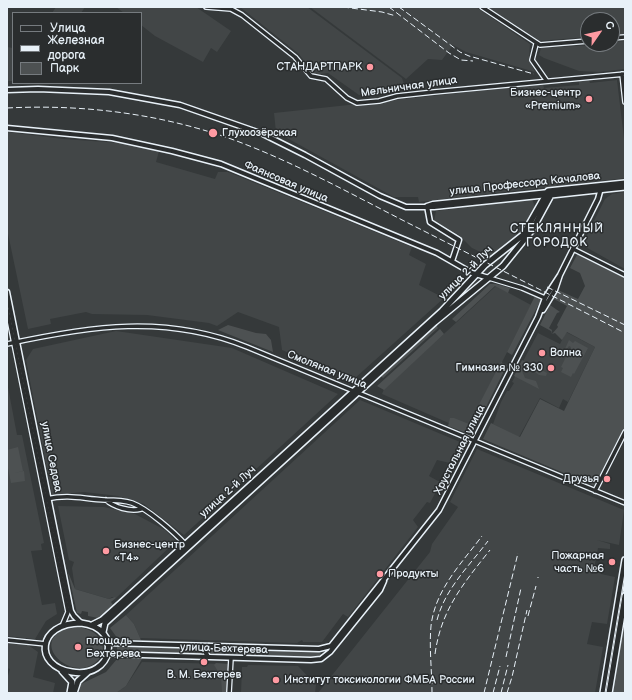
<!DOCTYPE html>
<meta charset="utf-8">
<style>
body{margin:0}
#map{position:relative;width:632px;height:700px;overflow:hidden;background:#35393a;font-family:"Balsamiq Sans",sans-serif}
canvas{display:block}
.frame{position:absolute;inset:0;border:8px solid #e8f1f8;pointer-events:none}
.legend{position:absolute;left:12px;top:12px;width:130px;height:72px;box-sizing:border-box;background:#2a2d2e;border:1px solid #767b7f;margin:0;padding:5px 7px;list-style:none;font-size:12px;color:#e8f1f8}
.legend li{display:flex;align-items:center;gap:8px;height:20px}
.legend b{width:20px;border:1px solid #767b7f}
.north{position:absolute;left:580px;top:12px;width:40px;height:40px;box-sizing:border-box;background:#2a2d2e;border:1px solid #767b7f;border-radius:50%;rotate:56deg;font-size:11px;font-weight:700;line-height:16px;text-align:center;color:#e8f1f8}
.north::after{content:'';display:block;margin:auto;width:14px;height:18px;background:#ff9aa2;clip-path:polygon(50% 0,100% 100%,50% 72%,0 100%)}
</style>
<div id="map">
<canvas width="632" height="700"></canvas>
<div class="frame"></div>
<ul class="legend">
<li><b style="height:5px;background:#2a2d2e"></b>Улица</li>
<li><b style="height:5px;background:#e8f1f8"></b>Железная дорога</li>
<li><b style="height:11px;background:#4d5152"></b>Парк</li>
</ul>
<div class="north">С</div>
</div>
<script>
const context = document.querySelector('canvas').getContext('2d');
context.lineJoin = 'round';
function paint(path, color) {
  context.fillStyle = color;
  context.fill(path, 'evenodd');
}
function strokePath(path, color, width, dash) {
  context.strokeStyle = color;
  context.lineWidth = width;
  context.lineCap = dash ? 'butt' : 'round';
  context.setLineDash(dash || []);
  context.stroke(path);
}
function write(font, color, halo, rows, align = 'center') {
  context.font = font + ' "Balsamiq Sans",sans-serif';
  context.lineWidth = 3;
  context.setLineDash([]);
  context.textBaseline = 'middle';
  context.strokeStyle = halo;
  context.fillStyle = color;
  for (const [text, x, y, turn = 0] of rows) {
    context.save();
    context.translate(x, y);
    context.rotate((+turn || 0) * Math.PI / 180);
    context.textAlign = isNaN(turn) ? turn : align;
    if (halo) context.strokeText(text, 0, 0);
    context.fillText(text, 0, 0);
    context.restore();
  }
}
paint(new Path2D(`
 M56,7H85L81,13H52Z
 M116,7H196L231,31L217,52L211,48L203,62L155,36L141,25V13H124Z
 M240,7H307L402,78L404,84L395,92L359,95L328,73L314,75L299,54Z
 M310,7H476L530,44L529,59L535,72L466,52L453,45L442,60L428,59L406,79Z
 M486,7H625V34L612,35V20H588V37L537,41Z
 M625,41V69L599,72L579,71L544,58L539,55L541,48L612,44V42Z
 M7,47L13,48V81H7Z
 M589,80L590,83L617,80L625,147V178L419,202L418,197H394L276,132L274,113L543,84L544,88L579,85V81Z
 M7,132L64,139L120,143L159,151L156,162L215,179L218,172H228L412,247L409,255L426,264L419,285L444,298L354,379L282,350L279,327L238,312L217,326L209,323L147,315L92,314L86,312L50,319L51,324L28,329L7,229Z
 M625,192V269L582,245L605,199L612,194Z
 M532,199L535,207L526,226L491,257L472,248L459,235L434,221L436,211Z
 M496,286L531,305L467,431L382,394L384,389Z
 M116,331L232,348L338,394L184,535L144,504L118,496L84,492L52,495L26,360L33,349Z
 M566,332L595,347L568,402L563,399L559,408L540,398L519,437L493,424L501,402L507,391H509L514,383L512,382L538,333L560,344Z
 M7,382L17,435H22L44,543L41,544L42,550L31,551L42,605L55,603L57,614L46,621L35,639L7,636Z
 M360,400L460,442L450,463L437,460L429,476L438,481L442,480L430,503L427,502L413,520L418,527L348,617L343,614L322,642H303L302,640L297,643L140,638L134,624L126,615Z
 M477,449L624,510L619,545L597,540L610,544V549L598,548L594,569L602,571L601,574L615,577L607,624L592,622L587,644L603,647L595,693H318L430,552L432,544L458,507L450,502Z
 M58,506L104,507L135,514L165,530L176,541L116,598L112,597L109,599L75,589L72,568L74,562L69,560Z
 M7,643L28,645L38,652L33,677L55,683L53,693H7V679L10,669L7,668Z
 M142,662L229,664L227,693H116L126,686Z
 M248,665L298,666L316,685L315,693H241L242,667H247Z`), '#424647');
paint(new Path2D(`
 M578,253L625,277V427L595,486L483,439L491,423L520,437L540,399L564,411L595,347L567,332L562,340L555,333L552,334L558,327L557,325L567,306L554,299L558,290L578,299L585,286L580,273L570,268Z
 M490,284H496L510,288L508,293L495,286L456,322L452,319Z
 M535,296L541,300L512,355L507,352Z
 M550,305L560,312L557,313L549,328L552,330L551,334V331L540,325Z
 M228,325L256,333L266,334L271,340L273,352L218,330Z
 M436,325L438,328L383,378L381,376Z
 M440,329L444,334L384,390L377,386Z
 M569,340L573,343L575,341L588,348L574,374L573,373L571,377L561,372L563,368L561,367L571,347L569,346L560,360Z
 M522,360L547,373L546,376L539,375L528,367L522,371L525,378L536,381L539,389L514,376Z
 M501,362L507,365L472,435L448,426L450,418H454L469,424Z
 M18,447L23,471L14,473L24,471L25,481L11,483L7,463V450Z
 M68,572L75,589L109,599L115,597L116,598L111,602L113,605L98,618L88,616V612L82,611L81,614L77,613Z
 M126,615L134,624L141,640L118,639L110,628Z
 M625,615V693H612L624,619Z
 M67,629C73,628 80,627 86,629C102,633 110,652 95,663C69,682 29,641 67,629Z
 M117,645L201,648V655L117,652Z
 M210,648L317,651L321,654L319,657L314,658L211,655L207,651Z
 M117,659H142L126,686L116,693L79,692L81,684L106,672Z
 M216,663L229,664L227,692H222L221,676L214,665Z`), '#4d5152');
const minor = new Path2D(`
 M206,7L231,9L242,15L295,57L311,76L326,79L347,98L357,103L379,101L397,96L434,92L625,74
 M482,7L540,45L588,41
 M612,38L625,37
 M536,44L532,60L546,80
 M622,74L625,102
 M573,249L625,275
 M489,278L522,288L545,298
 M7,309L68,612L63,624
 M7,344C90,326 166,314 247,347L625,503
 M595,491L625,432
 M46,499C71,494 82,499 105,500C114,500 123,500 132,503C148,509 174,532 186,545
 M106,500C114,507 130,512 141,509
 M7,640L46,644
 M229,693L231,658`);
const tertiary = new Path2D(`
 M7,90L38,89L109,92L180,105L263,134L305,155L380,196L406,207H434L548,195
 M7,128L112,138L172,151L221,164L437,253L472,273L489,278
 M427,206L433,204L549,192
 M427,206L430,222L459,240L452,261
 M7,292L71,611L74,616L81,623
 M543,310L555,290L560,275
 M108,643L319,649L331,646L439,510L538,317L545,298L560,275L598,199L601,188
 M108,654L311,660L321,659L330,652L380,590L384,581
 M208,657L205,651L209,646`);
const secondary = new Path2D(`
 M81,623C124,628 113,679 72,672C33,666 37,623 81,623Z
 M92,625L102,620L122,602L442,311L485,265L523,235L548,191L625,183
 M103,632L105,623L435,322L503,266L532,230L551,195L625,187
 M62,671L72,682L70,693
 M74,693L78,681L88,672
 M603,693L625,560
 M609,693L625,596`);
strokePath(minor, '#e8f1f8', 6);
strokePath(tertiary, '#e8f1f8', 7);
strokePath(secondary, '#e8f1f8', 8);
strokePath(minor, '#2a2d2e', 3.5);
strokePath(tertiary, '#2a2d2e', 4);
strokePath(secondary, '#2a2d2e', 5);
strokePath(new Path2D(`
 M605,693L625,573`), '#e8f1f8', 1);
strokePath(new Path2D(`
 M343,7L382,12L396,16
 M389,7L449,53L461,60L473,61
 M399,7L460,52L469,56L534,74
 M7,108C84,104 162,114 234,140C299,164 360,199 422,230C489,264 557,298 625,333
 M547,287L625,325
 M538,578V577
 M528,616L536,586
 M437,620C445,589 469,566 488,541
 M435,654C441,610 463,584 490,550
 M506,657L521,588
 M432,693C432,671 429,648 431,626C435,590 461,564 482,536
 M484,693L518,553
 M493,693L500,666
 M501,693L508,665
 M507,693L512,677L527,610`), '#e8f1f8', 1, [6, 3]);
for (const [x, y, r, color] of [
 [370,67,4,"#ff9aa2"],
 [589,99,4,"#ff9aa2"],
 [213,133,5,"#ff9aa2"],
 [542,353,4,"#ff9aa2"],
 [551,368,4,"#ff9aa2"],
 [607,479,4,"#ff9aa2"],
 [106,551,4,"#ff9aa2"],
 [612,562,4,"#ff9aa2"],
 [380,574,4,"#ff9aa2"],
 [78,647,4,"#ff9aa2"],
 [204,662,4,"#ff9aa2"],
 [276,680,4,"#ff9aa2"]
]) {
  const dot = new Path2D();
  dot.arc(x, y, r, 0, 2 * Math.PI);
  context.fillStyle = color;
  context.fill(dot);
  strokePath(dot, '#2a2d2e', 1.5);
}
write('11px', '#e8f1f8', '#2a2d2e', [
 ["СТАНДАРТПАРК",362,67,"right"],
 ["Бизнес-центр",581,93,"right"],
 ["«Premium»",581,106,"right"],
 ["Глухоозёрская",222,133],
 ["Волна",550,353],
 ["Гимназия № 330",543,368,"right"],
 ["Друзья",599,479,"right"],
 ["Бизнес-центр",114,545],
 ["«Т4»",114,558],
 ["Пожарная",604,556,"right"],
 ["часть №6",604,569,"right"],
 ["Продукты",388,574],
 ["площадь",86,641],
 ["Бехтерева",86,654],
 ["В. М. Бехтерев",204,675,"center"],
 ["Институт токсикологии ФМБА России",284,680]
], 'left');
write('11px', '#e8f1f8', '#2a2d2e', [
 ["Мельничная улица",409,87,-8],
 ["Фаянсовая улица",286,182,23],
 ["улица Профессора Качалова",525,184,-6],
 ["улица 2-й Луч",466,273,-45],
 ["Смоляная улица",327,370,22],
 ["Хрустальная улица",460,450,-63],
 ["улица Седова",51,457,79],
 ["улица 2-й Луч",228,492,-42],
 ["улица Бехтерева",224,649,2]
]);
context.letterSpacing = '1px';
write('12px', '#e8f1f8', '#2a2d2e', [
 ["СТЕКЛЯННЫЙ",557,229],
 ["ГОРОДОК",557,243]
]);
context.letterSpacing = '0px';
</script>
